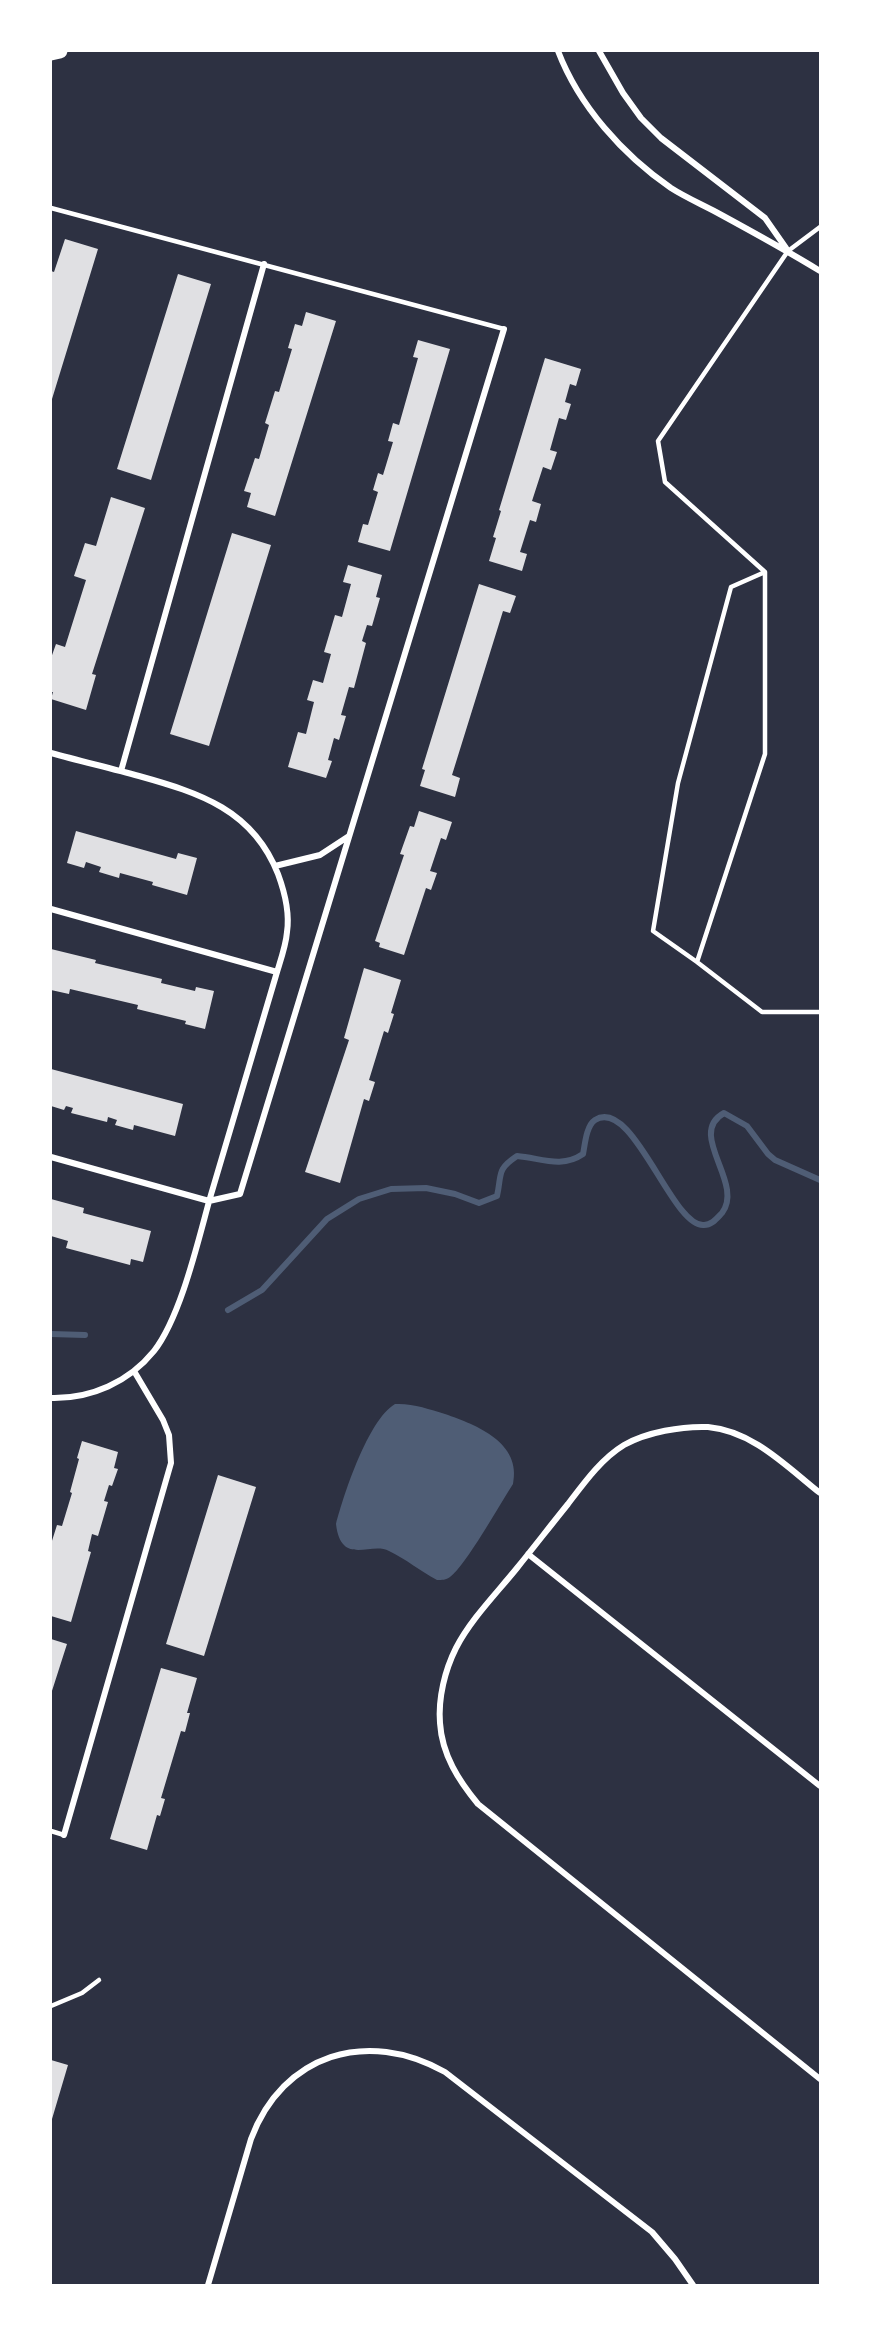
<!DOCTYPE html>
<style>
body{margin:0}
#map{position:relative;width:871px;height:2336px;overflow:hidden;background:#2d3142;font-family:"Roboto Condensed",sans-serif}
canvas{display:block}
.frame{position:absolute;inset:0;border:52px solid #fff;pointer-events:none}
</style>
<div id="map">
<canvas width="871" height="2336"></canvas>
<div class="frame"></div>
</div>
<script>
const context = document.querySelector('canvas').getContext('2d');
context.lineJoin = 'round';
function paint(path, color) {
  context.fillStyle = color;
  context.fill(path, 'evenodd');
}
function strokePath(path, color, width, dash) {
  context.strokeStyle = color;
  context.lineWidth = width;
  context.lineCap = dash ? 'butt' : 'round';
  context.setLineDash(dash || []);
  context.stroke(path);
}
paint(new Path2D(`
 M395,1404C412,1403 429,1409 445,1414C477,1425 522,1443 513,1484C500,1504 466,1565 450,1577C446,1580 442,1580 437,1580C420,1571 406,1559 389,1551C371,1541 341,1567 336,1524C344,1494 368,1420 395,1404Z`), '#4f5d75');
strokePath(new Path2D(`
 M228,1310L262,1290L327,1219L359,1199L391,1189L426,1188L455,1194L479,1203L497,1196C502,1174 496,1170 517,1156C541,1158 561,1169 583,1154C585,1145 586,1126 595,1120C633,1096 672,1228 704,1225C712,1225 717,1218 722,1213C745,1183 686,1134 724,1113L747,1126L768,1154L775,1160L820,1180
 M51,1334L85,1335`), '#4f5d75', 6);
paint(new Path2D(`
 M65,239L98,249L52,399L51,271L54,272Z
 M178,274L211,284L151,480L117,469Z
 M306,312L336,321L275,516L247,507L251,493L244,491L255,458L259,459L269,425L265,423L275,391L279,392L292,349L288,348L295,324L302,326Z
 M418,340L450,349L390,551L358,542L363,524L368,525L378,492L373,490L378,473L383,475L393,442L388,441L393,423L399,425L418,358L413,357Z
 M545,358L581,369L576,386L570,384L565,402L571,404L566,420L559,418L550,450L557,452L551,470L543,467L532,501L541,504L536,522L530,520L520,552L527,554L522,571L489,561L496,538L493,537L501,511L499,510Z
 M111,497L145,508L92,674L96,675L86,710L51,699L53,692H51V658L56,644L65,647L86,580L74,576L85,543L96,546Z
 M232,533L271,545L209,746L170,734Z
 M348,565L382,575L376,597L380,598L372,626L367,625L362,641L366,643L354,688L349,687L341,715L346,716L339,740L334,738L328,760L332,761L326,778L288,767L298,732L306,734L314,702L307,700L313,680L323,683L331,654L324,652L335,615L342,617L351,584L343,582Z
 M479,584L516,596L510,613L503,611L452,775L460,778L455,797L420,786L425,770L422,769Z
 M419,811L452,822L446,840L441,838L430,871L437,873L431,890L426,888L404,955L379,947L380,943L375,941L404,855L400,854L410,826L414,827Z
 M76,831L176,859L178,853L197,858L187,895L152,885L153,882L120,873L119,878L99,872L101,867L86,862L84,868L67,863Z
 M51,949L96,960L95,963L162,979L161,983L195,991L196,987L214,991L205,1029L185,1024L186,1021L137,1009L138,1005L70,989L69,994L51,990Z
 M364,968L401,980L391,1013L394,1014L388,1033L384,1031L369,1080L375,1082L369,1101L364,1099L340,1183L305,1172L349,1040L344,1038Z
 M51,1069L183,1104L175,1136L134,1125L133,1130L115,1125L117,1120L108,1117L107,1122L71,1113L73,1108L66,1106L64,1110L51,1106Z
 M51,1199L84,1208L83,1213L151,1231L143,1262L131,1259L130,1265L66,1248L68,1241L51,1236Z
 M82,1441L118,1452L114,1468L118,1469L112,1486L109,1485L104,1501L108,1502L98,1536L92,1534L88,1551L91,1552L71,1622L51,1616V1544L57,1525L62,1526L72,1493L70,1492L79,1459L77,1458Z
 M218,1475L256,1487L204,1656L166,1644Z
 M51,1639L67,1644L51,1694Z
 M161,1668L197,1678L187,1713H190L185,1732L181,1731L161,1798L165,1799L160,1816L157,1815L147,1850L110,1839Z
 M51,2060L68,2065L52,2119H51Z`), '#e0e0e3');
strokePath(new Path2D(`
 M51,208L504,329
 M820,227L788,251L658,441L665,482L765,572V754L697,962L762,1012H820
 M697,962L653,931L678,783L731,587L765,572
 M51,1831L64,1835
 M51,2006L82,1993L99,1980`), '#fff', 4.5);
strokePath(new Path2D(`
 M558,51C579,106 623,155 671,188C685,197 701,204 716,212C751,231 786,250 820,271
 M599,51L623,93L641,118L661,138L765,218L786,248
 M51,753C80,761 110,768 139,776C200,793 253,810 278,874C285,893 290,912 287,932C286,945 281,959 277,972C255,1047 232,1122 210,1198C198,1241 181,1316 154,1351C129,1382 91,1399 51,1398
 M121,771L264,264
 M275,866L320,855L349,836
 M51,909L277,972
 M51,1157L209,1201L240,1194L504,329
 M820,1493C787,1467 753,1431 708,1427C682,1426 647,1432 624,1445C601,1459 584,1483 568,1504C551,1525 534,1547 517,1568C496,1594 471,1619 456,1648C445,1670 438,1698 440,1723C442,1755 459,1781 478,1804L820,2079
 M528,1554L820,1786
 M64,1835L171,1463L169,1435L163,1420L134,1371
 M208,2285L251,2139C283,2054 367,2028 445,2072L652,2232L675,2259L693,2285`), '#fff', 6);
strokePath(new Path2D(`
 M51,53L60,51`), '#fff', 15);
</script>
